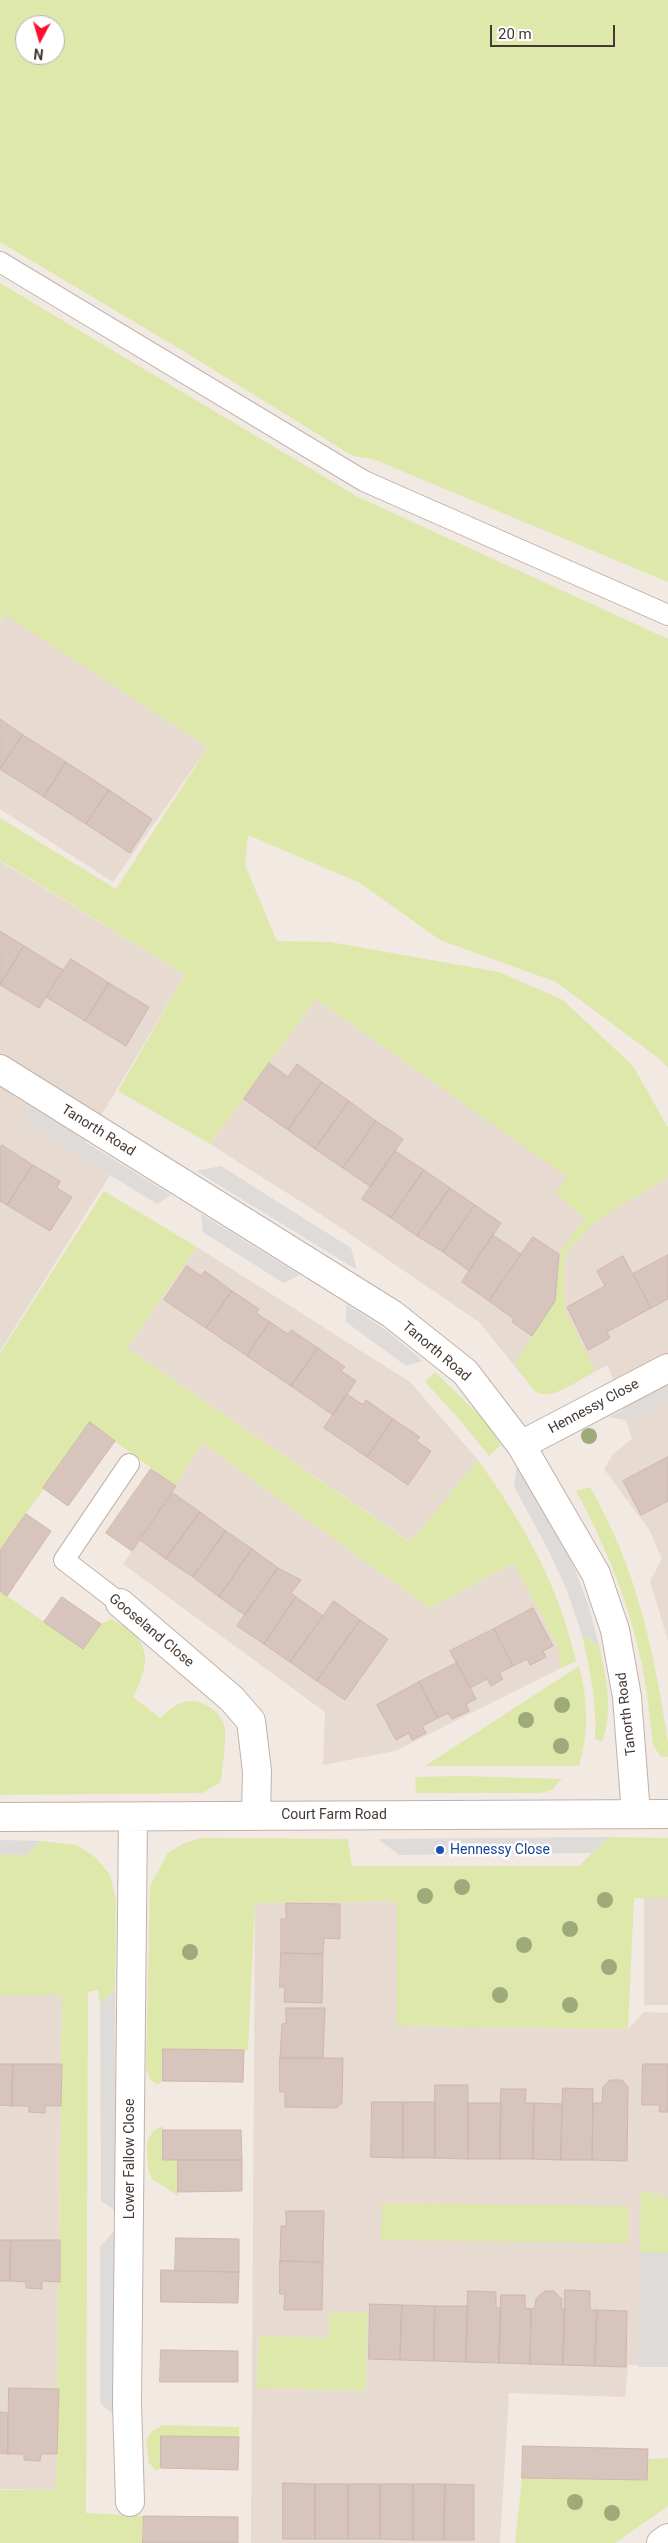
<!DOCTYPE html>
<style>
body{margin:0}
#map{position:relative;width:668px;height:2543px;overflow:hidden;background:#f2e9e3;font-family:Roboto,sans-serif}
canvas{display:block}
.north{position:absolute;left:15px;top:15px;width:50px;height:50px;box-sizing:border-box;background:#fff;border:1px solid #b4b0ad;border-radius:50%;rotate:186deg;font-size:14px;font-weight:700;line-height:20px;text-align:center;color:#443933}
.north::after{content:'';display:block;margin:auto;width:18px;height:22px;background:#ff0e2e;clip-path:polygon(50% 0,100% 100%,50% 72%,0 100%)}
.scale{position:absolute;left:490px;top:25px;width:125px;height:22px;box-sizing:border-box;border:2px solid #443933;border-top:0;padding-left:6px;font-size:15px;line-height:18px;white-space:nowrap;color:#443933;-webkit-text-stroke:4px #fff;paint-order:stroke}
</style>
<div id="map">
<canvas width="668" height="2543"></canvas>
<div class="north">N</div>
<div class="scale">20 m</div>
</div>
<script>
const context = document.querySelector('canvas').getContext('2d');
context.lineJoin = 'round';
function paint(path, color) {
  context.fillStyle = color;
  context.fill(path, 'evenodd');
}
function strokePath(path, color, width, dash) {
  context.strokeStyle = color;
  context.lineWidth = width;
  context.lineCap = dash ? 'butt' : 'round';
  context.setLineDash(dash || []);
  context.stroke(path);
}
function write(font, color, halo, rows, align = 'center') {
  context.font = font + ' Roboto,sans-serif';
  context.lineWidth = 5;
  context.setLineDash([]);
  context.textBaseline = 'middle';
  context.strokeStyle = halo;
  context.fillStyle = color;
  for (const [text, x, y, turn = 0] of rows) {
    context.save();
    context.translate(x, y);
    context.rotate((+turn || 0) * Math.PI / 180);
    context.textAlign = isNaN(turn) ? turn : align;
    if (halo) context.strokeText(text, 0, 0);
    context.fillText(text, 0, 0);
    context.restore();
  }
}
paint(new Path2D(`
 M5,614L208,747L113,882L0,809V622Z
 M0,861L185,975L80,1151L110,1175L0,1351Z
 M316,999L568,1177L592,1223L668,1177V1641L650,1581L662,1559L650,1531L604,1469L613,1454L632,1439L608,1365L553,1394L539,1393L534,1390L479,1322L328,1219L210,1144Z
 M197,1247L410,1382L478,1460L411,1542L127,1348Z
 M202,1443L429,1608L514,1563L558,1648L561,1668L395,1751L323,1765L325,1712L123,1564L176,1486Z
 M644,1898H668V2005H644Z
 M397,1901V2026L628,2029L644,2012L668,2013V2365H628L625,2397L509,2393L500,2543H251L255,1903Z
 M0,1995H62L56,2490L0,2489Z`), '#e6dad1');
paint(new Path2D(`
 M0,0H668V582L373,459L353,456L180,349L0,242ZM25,25H55V55H25Z
 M0,283L358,497L668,639V1068L661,1060L556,982L440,940L360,883L248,835L245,865L277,941L330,942L499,972L563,1000L633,1066L668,1128V1177L593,1223L565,1254V1309L595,1371C581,1379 547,1404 534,1390C526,1382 521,1371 515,1363L555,1301L560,1252L585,1218L556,1194L567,1177L316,999L210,1144L118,1091L185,975L0,860V818L116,889L208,747L5,615L0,621Z
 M104,1191L197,1247L127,1348L410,1542L478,1460C511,1506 542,1556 561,1610C567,1626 571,1644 576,1661L561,1668L558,1648L514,1563L429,1608L202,1443L176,1486L90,1423L0,1551V1353Z
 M435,1372L484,1420L501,1445L489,1456L459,1419L425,1382Z
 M590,1487C637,1569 654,1650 668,1743V1757H661L653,1745C649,1709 645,1671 635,1636C622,1585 601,1537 576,1491Z
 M0,1591L83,1649L101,1624L111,1619C151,1638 152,1661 133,1697L160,1718C168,1711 178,1701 190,1701C206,1701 224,1714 225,1731C226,1747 222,1766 221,1782L202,1793L0,1795Z
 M582,1635L599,1645C606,1676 614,1712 602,1742L595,1739C597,1703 590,1670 582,1635Z
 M579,1666C588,1701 589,1732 579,1766H425Z
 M463,1776L562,1779L552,1790L540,1793H416L415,1777Z
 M609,1837L668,1838V1898H634L628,2029L397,2026V1901L255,1903L248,2050L163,2049V2081L157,2085L150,2079L146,2069L150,1886L168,1853L182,1844L201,1838L348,1839L352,1866H579Z
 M41,1841L77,1845L95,1857L110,1875L116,1900L115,1989L100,2005L98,1990L88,1992L86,2513L144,2516L143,2543H0V2490H56L62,1995H0V1854L27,1855Z
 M163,2126V2160H178V2196L152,2179L148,2168L147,2142L153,2131Z
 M641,2191L665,2196L668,2200V2253L640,2252Z
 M382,2203L628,2206V2243L381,2240Z
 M367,2312L366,2391L257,2388L259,2336L329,2338V2313Z
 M163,2425L239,2427V2437L161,2436V2468L156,2471L149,2463L146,2440L152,2431Z
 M668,2458V2506L615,2543H515L522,2478L647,2480V2459Z`), '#dee8ab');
paint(new Path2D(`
 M24,1104L171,1195L157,1204L24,1122Z
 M221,1166L351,1248L357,1270L196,1171Z
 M201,1214L300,1275L283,1283L203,1232Z
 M346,1304L387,1331L423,1361L406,1366L346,1322Z
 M668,1386V1402L631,1421L609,1417Z
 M517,1464L547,1511L572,1562L588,1604L599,1645L582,1635L567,1591L549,1551L514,1487Z
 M609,1837L593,1853L399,1855L378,1839Z
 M0,1840L41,1841L27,1855L0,1854Z
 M115,1989L116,2211L101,2201L100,2005Z
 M115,2230L116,2417L100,2403V2247Z
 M640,2252L668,2253V2367H638Z`), '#dfdbd9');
const building = new Path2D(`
 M0,719L23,735L0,769Z
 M23,735L66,762L44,797L0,769Z
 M66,762L109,790L86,824L44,797Z
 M109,790L152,819L130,853L86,824Z
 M0,931L24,946L0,985Z
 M24,946L63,970L39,1008L0,985Z
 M71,959L109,983L85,1021L46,997Z
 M109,983L149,1007L126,1046L85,1021Z
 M269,1063L288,1077L297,1064L322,1082L288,1130L244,1099Z
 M322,1082L349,1101L315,1149L288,1130Z
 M349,1101L376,1121L343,1168L315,1149Z
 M376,1121L403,1139L371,1187L343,1168Z
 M2,1145L33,1165L7,1205L0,1201V1149Z
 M395,1151L424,1170L391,1218L362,1199Z
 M33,1165L60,1181L57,1188L72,1197L50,1231L7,1205Z
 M424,1170L450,1188L417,1236L391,1218Z
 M450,1188L475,1205L443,1252L417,1236Z
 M475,1205L501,1223L469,1271L443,1252Z
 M493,1235L521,1254L489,1301L462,1282Z
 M533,1237L559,1254L555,1301L532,1336L512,1322L514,1319L489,1301Z
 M668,1255V1299L651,1308L633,1274Z
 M623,1256L651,1308L607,1332L610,1338L588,1350L567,1307L605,1286L597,1271Z
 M187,1266L201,1276L205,1271L232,1291L206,1328L164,1300Z
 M232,1291L259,1309L256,1313L270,1322L247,1356L206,1328Z
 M270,1322L288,1334L291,1330L318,1348L291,1386L247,1356Z
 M318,1348L345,1367L341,1371L356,1381L333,1415L291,1386Z
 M347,1394L363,1405L366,1400L393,1419L367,1457L324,1428Z
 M393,1419L420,1437L416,1441L431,1451L408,1485L367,1457Z
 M90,1422L115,1441L68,1506L43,1488Z
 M668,1457V1501L641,1515L623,1481Z
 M151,1469L176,1486L132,1551L106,1533Z
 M173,1493L200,1512L166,1559L140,1540Z
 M200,1512L226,1531L193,1577L166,1559Z
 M26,1514L51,1531L7,1596L0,1591V1551Z
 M226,1531L252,1549L219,1597L193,1577Z
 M252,1549L278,1568L245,1615L219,1597Z
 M278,1568L301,1580L291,1593L296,1597L264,1644L237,1626Z
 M62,1597L101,1624L83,1649L44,1622Z
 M296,1597L323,1616L290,1662L264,1644Z
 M334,1601L360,1620L317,1681L290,1662Z
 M533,1608L553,1646L543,1651L546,1657L530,1665L527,1659L513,1666L494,1629Z
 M360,1620L388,1639L345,1700L317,1681Z
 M494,1629L513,1666L499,1673L503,1679L491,1686L487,1679L470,1688L450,1651Z
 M457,1663L476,1699L466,1704L469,1711L452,1719L448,1713L438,1718L419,1682Z
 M419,1682L438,1718L422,1726L426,1733L412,1740L409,1733L396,1740L377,1705Z
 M286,1903L340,1904V1939L324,1938L323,1954L281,1953V1919H286Z
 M281,1953L323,1954L322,2003L284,2002L285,1987H280Z
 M286,2008H325L323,2058H280L282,2024L286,2023Z
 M163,2049L244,2050L243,2082L163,2081Z
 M280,2058H343L342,2103L336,2108L285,2107V2092H280Z
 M0,2064H13L12,2106L0,2105Z
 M13,2064H62L61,2106H45V2113L29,2112V2106H12Z
 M643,2064H668V2112H659L660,2105H642Z
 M610,2080H622L628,2087L627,2161L592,2160L593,2103H602L603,2087Z
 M435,2085H468V2159L435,2158Z
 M563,2088L593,2089L592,2160H561Z
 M501,2089H526L525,2103H534L533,2159H500Z
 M372,2102H403V2158L371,2157Z
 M403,2102H435V2158H403Z
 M468,2103H501L500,2159H468Z
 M534,2103L562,2104L561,2160L533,2159Z
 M163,2130H241L242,2160H163Z
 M178,2160H242V2191L178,2192Z
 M286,2211H324L323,2262L280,2261L281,2226H286Z
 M176,2238L239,2239V2272L175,2271Z
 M0,2240H11L10,2281H0Z
 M11,2240H60V2282L42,2281V2289L26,2288V2282L10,2281Z
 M280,2261L323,2262L322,2310H284L285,2294H280Z
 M161,2270L239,2272L238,2303L161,2302Z
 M565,2290L590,2291V2310H597L595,2366L563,2365Z
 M468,2291L496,2292V2307L501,2308L499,2363L466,2362Z
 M545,2291H554L562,2299L561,2309H565L563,2365L530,2364L531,2309L535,2308L536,2299Z
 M501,2295H525V2308L531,2309L530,2364L499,2363Z
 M370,2304L402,2305L400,2360L369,2359Z
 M402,2305L435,2306L434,2361L400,2360Z
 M435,2306H468L466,2362L434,2361Z
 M597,2310L627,2311L626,2367L595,2366Z
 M161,2350L238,2351V2382H160Z
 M9,2388L59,2389L57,2454H41L40,2461L24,2460V2454H8Z
 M0,2412L8,2413V2454L0,2453Z
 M161,2436L239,2437L238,2470L161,2468Z
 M523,2446L648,2449L647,2480L522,2478Z
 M283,2483L315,2484V2539H283Z
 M315,2484H348V2539H315Z
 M348,2484H380V2539H348Z
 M380,2484H413V2540L380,2539Z
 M413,2484H445L444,2540H413Z
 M445,2484L474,2485V2540H444Z
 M144,2516L238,2517V2543H143Z`);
paint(building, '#d7c4bc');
strokePath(building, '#cfb7ac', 1);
const lane = new Path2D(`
 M0,262L364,481L668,615
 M120,1603L64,1560L129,1464`);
const street = new Path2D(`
 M0,1069L392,1314L465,1372L521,1445L596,1574L615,1630L627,1697L636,1814
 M521,1445L668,1368
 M120,1603L232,1699L251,1721L257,1771L256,1814
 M0,1817L668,1814
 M130,2502L127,2403L133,1817
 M661,2543L668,2538`);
strokePath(lane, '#c1b2a9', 22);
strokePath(street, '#c1b2a9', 30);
strokePath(lane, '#fff', 20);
strokePath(street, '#fff', 28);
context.fillStyle = '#9faa7b';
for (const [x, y] of [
 [589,1436],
 [562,1705],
 [526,1720],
 [561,1746],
 [462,1887],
 [425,1896],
 [605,1900],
 [570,1929],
 [524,1945],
 [190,1952],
 [609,1967],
 [500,1995],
 [570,2005],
 [575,2502],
 [612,2513]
]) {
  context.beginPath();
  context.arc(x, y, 8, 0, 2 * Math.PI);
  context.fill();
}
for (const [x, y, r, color] of [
 [440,1850,5,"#1a4fb4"]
]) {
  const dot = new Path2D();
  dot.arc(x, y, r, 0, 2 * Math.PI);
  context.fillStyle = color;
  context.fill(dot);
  strokePath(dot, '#fff', 2);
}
write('14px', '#443933', '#fff', [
 ["Tanorth Road",98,1131,32],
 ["Tanorth Road",436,1352,40],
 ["Hennessy Close",594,1407,-28],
 ["Gooseland Close",151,1631,40],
 ["Tanorth Road",627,1714,-97],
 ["Court Farm Road",334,1815],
 ["Lower Fallow Close",130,2159,-90]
]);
write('14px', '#164399', '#fff', [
 ["Hennessy Close",450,1850]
], 'left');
</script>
